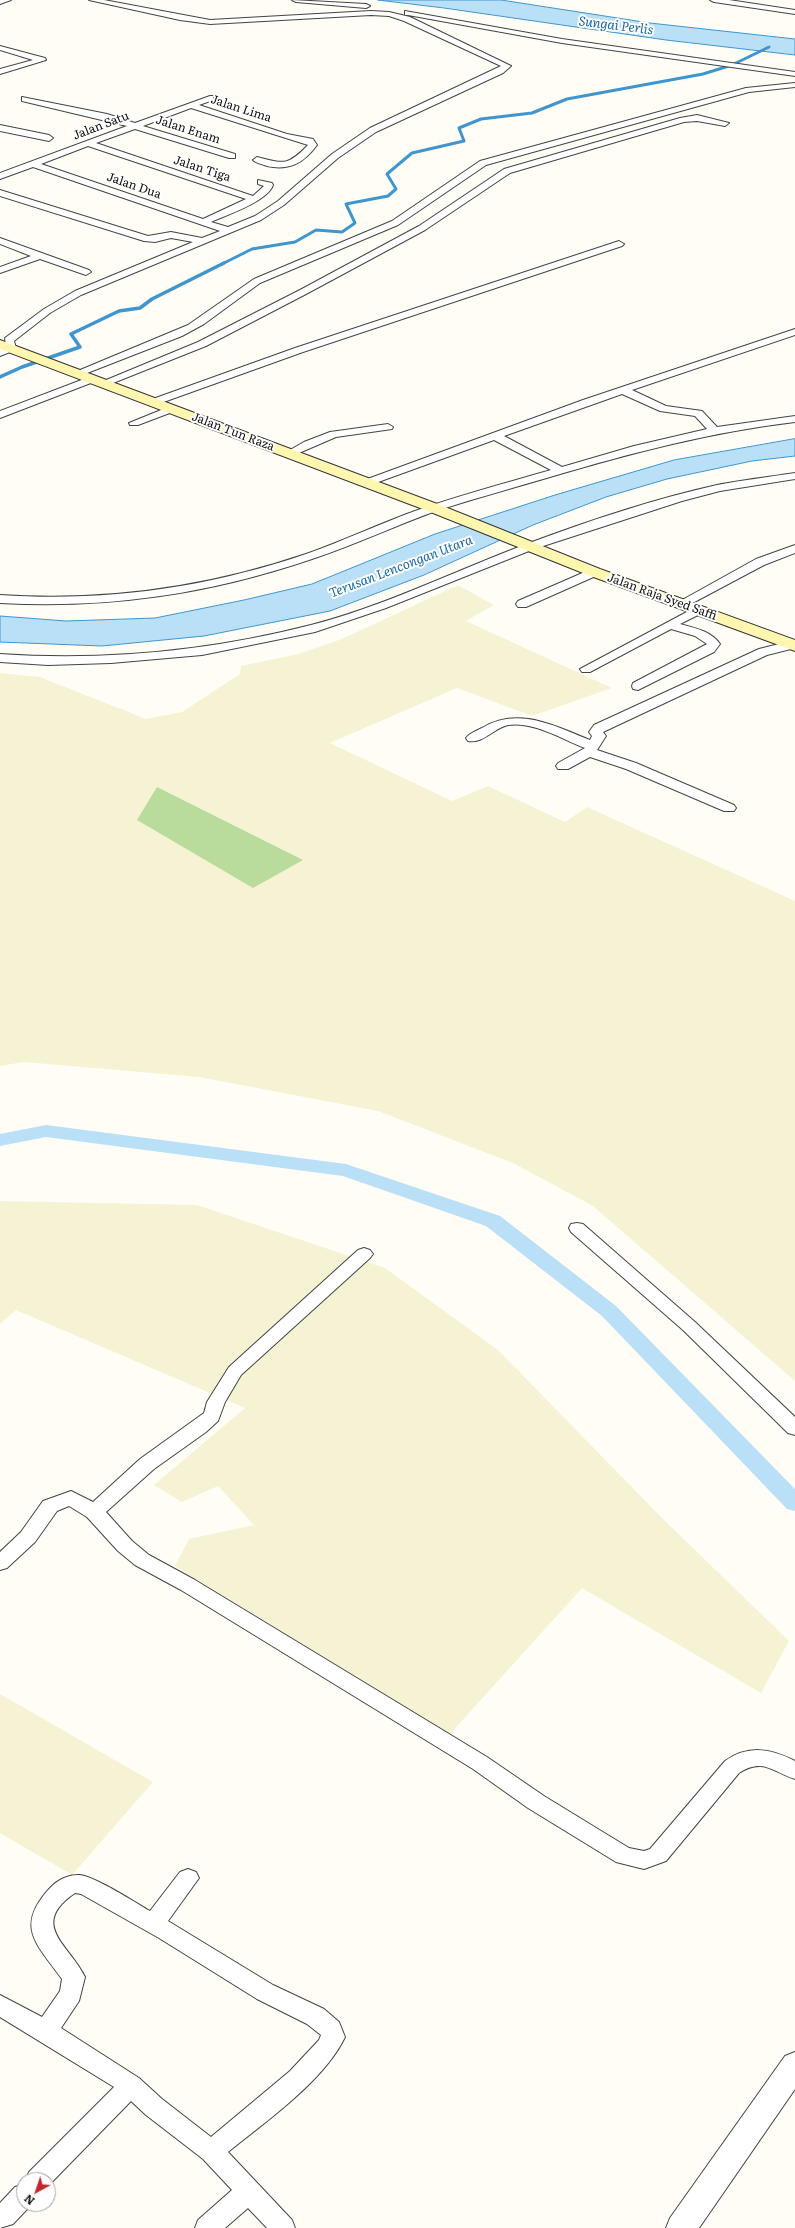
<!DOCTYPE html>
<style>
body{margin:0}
#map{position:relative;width:795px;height:2228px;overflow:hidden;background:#fffdf5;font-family:Literata,serif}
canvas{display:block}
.north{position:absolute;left:16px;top:2172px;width:40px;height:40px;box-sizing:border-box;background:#fff;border:1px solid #a0a0a0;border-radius:50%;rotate:220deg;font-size:11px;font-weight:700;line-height:16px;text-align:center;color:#111}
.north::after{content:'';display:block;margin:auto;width:14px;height:18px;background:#c4262e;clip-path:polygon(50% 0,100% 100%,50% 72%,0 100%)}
</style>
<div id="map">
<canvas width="795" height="2228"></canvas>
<div class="north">N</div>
</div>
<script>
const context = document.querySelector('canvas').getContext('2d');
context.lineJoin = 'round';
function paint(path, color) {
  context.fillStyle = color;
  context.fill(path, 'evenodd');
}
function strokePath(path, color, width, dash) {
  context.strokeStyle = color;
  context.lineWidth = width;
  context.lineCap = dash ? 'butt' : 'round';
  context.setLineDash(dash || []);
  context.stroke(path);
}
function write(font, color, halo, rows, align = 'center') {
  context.font = font + ' Literata,serif';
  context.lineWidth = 4;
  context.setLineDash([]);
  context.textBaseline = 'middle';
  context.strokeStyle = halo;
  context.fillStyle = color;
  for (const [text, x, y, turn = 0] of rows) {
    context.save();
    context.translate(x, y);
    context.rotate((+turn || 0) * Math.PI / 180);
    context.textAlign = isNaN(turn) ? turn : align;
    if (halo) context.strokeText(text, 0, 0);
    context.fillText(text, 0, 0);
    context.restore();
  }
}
paint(new Path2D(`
 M458,585L494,605L466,621L612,688L532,716L457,688L330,743L452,801L488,786L565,822L587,807L795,901V1381L593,1206L513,1163L378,1111L199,1077L24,1062L0,1066V673L40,677L146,719L182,712L240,674L241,666L298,654L342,639Z
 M0,1201L197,1205L385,1268L498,1350L663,1519L789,1641L761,1693L582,1588L450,1734L175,1566L189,1539L254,1525L218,1486L182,1502L154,1485L245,1408L16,1310L0,1324Z
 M0,1694L153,1782L72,1875L0,1833Z`), '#f6f3d4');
paint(new Path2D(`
 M157,787L303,860L253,888L137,820Z`), '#b9dc9c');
const water = new Path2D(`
 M378,0H501L650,23L795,39V55L666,40L444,8Z
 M795,439V456L752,461L667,479L606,497L533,525L424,575L330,611L204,636L102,646L0,642V616L66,621L155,618L244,600L312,584L435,534L555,495L674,460Z`);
paint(water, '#b9e0f7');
strokePath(water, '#3f96cf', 1);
strokePath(new Path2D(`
 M222,264L252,249L295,242L316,230L342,232L355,223L346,204L388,196L396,189L387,174L412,153L464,141L459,128L481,119L532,113L567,99L703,74L732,65L769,47`), '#3f96cf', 3);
strokePath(new Path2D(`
 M0,377L22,367L80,347L71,334L119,311L140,308L152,299L224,263`), '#3f96cf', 3.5);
paint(new Path2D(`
 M46,1125L346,1164L500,1216L616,1306L795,1489V1511L787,1509L602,1316L486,1226L343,1176L46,1137L0,1146V1134Z`), '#b9e0f7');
const minor = new Path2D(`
 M0,0H11L0,4Z
 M89,0H104L210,20L371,11L389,12L410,17L511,66L503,73L376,132L338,158L284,205L261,220L81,295L50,313L14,341L16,348L15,350L0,356V349L6,347L5,338L44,309L75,291L193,242L171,238L155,242L144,241L0,196V190L148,236L171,232L202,238L220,231L33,167L0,179V173L127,126L22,101V97L107,114L135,123L210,96H213V100L199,105L287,134L313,139L317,145C304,163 289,171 267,166C262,164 256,163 253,160L257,157C284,164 288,166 308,145L191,108L143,126L235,154V158H229L135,129L96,143L253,196L264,186L258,184V180L272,183L273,185C268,201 227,215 211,222L228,227L255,216L278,201L332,154L370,128L501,66L404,21L389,16L371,15L210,24L180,20ZM88,146L246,199L203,219L41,164Z
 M292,0L366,4L370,6L366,8L296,2Z
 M710,0H729L795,10V14L714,2Z
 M405,11L562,39L795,72V76L562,43L408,15H405Z
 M0,46L45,58L46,60L0,74V69L33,60L0,50Z
 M795,83V87L749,92L486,165L398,225L260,283L204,324L182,336L82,375L78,376L73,373L188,325L254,279L392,221L480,161L746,88Z
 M697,115L729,123L725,126L697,121L684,122L510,173L425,230L306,294L206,346L108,385L104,386L99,383L198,342L300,290L419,226L504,169L680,118Z
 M0,125L49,135L53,138L49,141L0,131Z
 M0,238L89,270L91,272L86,275L83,274L40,259L0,273V267L31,256L0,244Z
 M619,241L624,244L622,246L303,352L158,404H150L149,402L150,400L295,348Z
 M795,329V335L632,390L666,406L702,411L717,427L795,416V422C711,432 631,453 550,477C513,488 476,498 439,510C396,525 355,545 312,559C209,594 109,609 0,603V595C105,602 206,588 306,554C343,541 379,524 415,511C460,495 506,483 551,470L494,440L370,485L366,486L360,483L362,481L583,400ZM622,394L660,411L695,416L707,429L634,446L562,467L504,436Z
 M92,376L97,379L96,381L0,418V411Z
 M171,406L175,407V411L138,425H130L129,423Z
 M388,424L393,427L392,429L336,437L292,456L288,457L283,454L304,442L330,432Z
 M795,473V479L720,491L682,501L534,549L386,608L315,632L202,655L111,663L48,665L0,662V654C104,661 210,651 311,625C382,607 455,571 524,545C585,522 654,499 717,485C743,480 769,477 795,473Z
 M795,545V553L764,565L685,607H677L675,604L756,559Z
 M594,568L600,572L598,575L526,607H518L516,604L518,601Z
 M698,606L702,607L704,610L702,613L680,624C695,628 711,631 720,644L714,652L638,690L633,689L632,686L633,683L707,644L695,636L671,629L590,672H582L580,669Z
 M791,641L795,642V648L767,655L603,732L606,736L597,750L636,763L734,805L736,808L734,811H724L626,769L590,757L568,769H558L556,766L558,763L585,748C562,739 533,721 508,725C494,728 483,744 468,741L466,738C470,733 476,731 482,728C518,706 555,726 590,740L592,736L589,732L594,725L759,649Z
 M577,1223L583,1224L695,1322L795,1417V1435L788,1433L683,1330L571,1232L569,1228L571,1224Z
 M364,1248L370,1250L373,1254L370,1258L241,1375L225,1402L218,1421L206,1432L154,1469L106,1512L132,1541L149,1555L195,1580L487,1757L544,1796L629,1848L644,1851L650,1849L725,1761C748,1745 770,1748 795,1761V1779C773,1772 763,1757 739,1773L666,1861L644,1869L616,1862L528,1808L473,1769L181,1590L135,1565L118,1551L87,1517L69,1506L57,1511L35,1542L7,1568L0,1570V1552L21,1532L43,1501L71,1491L93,1502L140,1459L204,1413L207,1402L229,1367L358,1250Z
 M188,1869L196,1872L199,1878L168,1921L273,1985L324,2009L339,2022L345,2037C324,2081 265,2122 228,2152L292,2220L295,2228H267L248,2208L225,2228H195L198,2220L232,2190L203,2159L146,2115L131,2101L48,2186V2180H26L29,2172L114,2087L0,2017V1995L42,2017L60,1991L62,1979C37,1944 14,1927 50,1888C57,1880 69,1874 80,1875C96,1877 134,1902 150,1911L180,1872ZM75,1893L81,1894L159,1938L257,1999L307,2024L321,2035L319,2040L290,2071L211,2137L162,2099L139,2078L61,2028L79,2001L85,1977C70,1945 28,1925 75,1893Z
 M24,2184V2204H32L13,2224L0,2228V2203L15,2187Z`);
const tertiary = new Path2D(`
 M795,2052V2089L699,2228H666L670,2218L785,2056Z`);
const secondary = new Path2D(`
 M0,340L440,505L600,569L795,640V651L588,575L428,511L0,349Z`);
strokePath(minor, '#444', 2);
strokePath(tertiary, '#444', 2);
strokePath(secondary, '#333', 2);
paint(minor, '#fff');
paint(tertiary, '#fff');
paint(secondary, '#fff6b0');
write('12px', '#111', '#fff', [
 ["Jalan Lima",241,109,18],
 ["Jalan Satu",101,126,-21],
 ["Jalan Enam",188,130,18],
 ["Jalan Tiga",202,169,18],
 ["Jalan Dua",134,186,19],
 ["Jalan Tun Raza",233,432,21],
 ["Jalan Raja Syed Saffi",662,597,20]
]);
write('italic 13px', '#1768a6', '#fff', [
 ["Sungai Perlis",616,26,7],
 ["Terusan Lencongan Utara",401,567,-21]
]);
</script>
